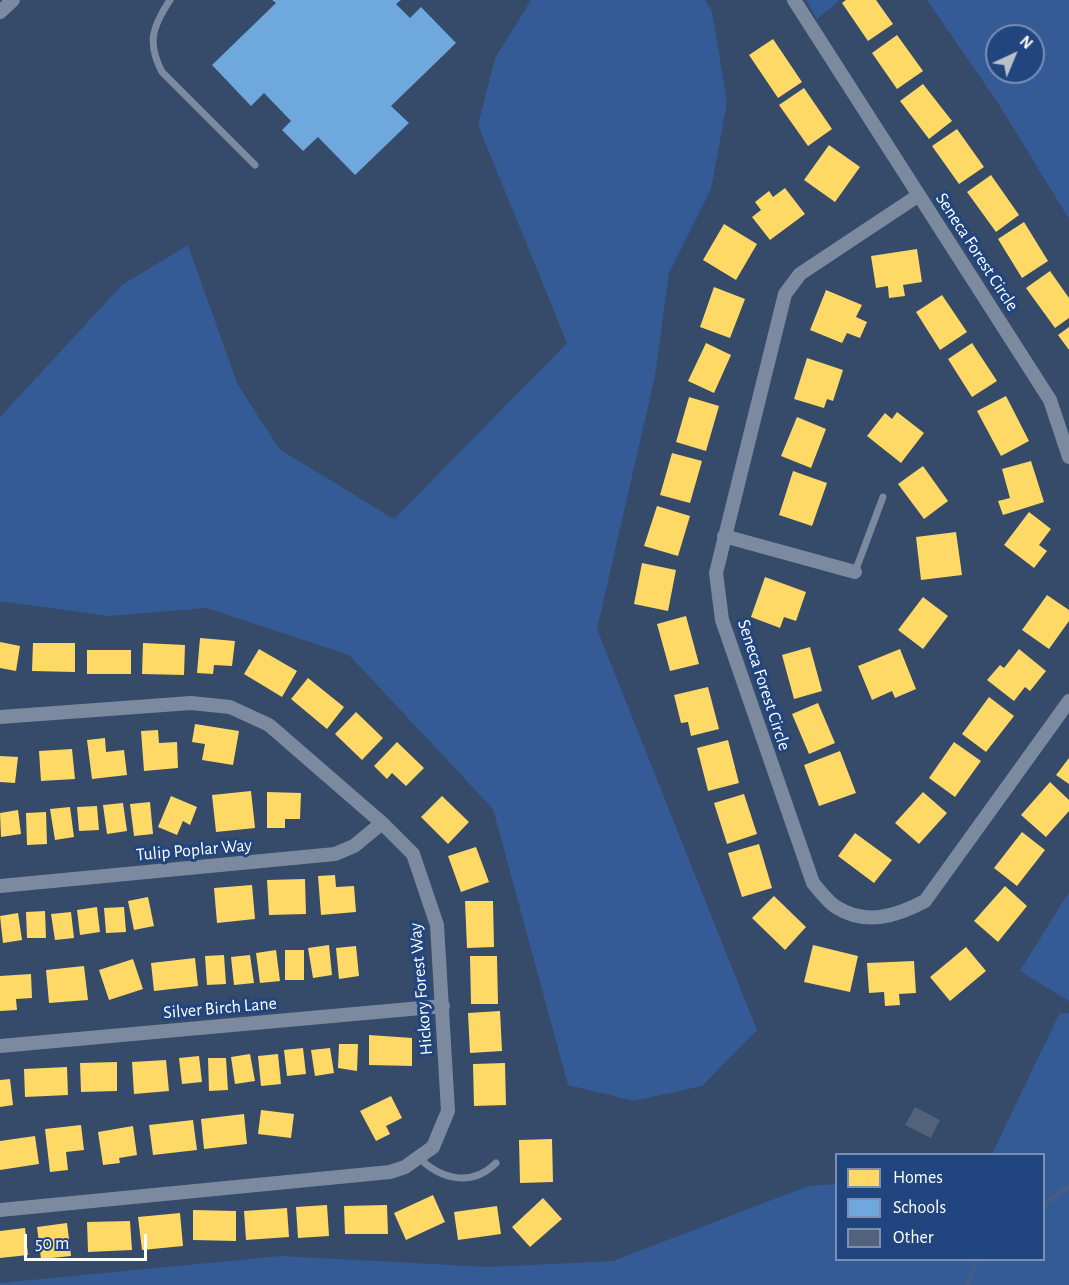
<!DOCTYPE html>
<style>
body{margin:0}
#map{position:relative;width:1069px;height:1285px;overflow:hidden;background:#364a69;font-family:"Alegreya Sans",sans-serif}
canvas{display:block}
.legend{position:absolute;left:835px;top:1153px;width:210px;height:108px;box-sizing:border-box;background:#21457e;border:2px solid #7a8fb2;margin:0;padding:8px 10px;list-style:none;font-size:18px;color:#fff}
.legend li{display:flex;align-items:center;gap:12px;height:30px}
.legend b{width:30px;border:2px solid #7a8fb2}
.north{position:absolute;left:985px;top:24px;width:60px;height:60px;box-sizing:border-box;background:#21457e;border:2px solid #7a8fb2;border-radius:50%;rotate:44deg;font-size:16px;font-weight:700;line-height:24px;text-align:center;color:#fff}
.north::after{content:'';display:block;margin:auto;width:21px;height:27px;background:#b9c0ca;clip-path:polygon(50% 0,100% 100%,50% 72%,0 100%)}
.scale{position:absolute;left:24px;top:1234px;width:123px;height:27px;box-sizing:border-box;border:3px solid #fff;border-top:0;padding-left:8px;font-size:18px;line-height:21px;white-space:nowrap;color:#fff;-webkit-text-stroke:4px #21457e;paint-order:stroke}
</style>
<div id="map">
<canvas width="1069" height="1285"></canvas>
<ul class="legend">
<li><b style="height:16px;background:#ffd966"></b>Homes</li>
<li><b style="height:16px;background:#6fa8dc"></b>Schools</li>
<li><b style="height:16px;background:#52627b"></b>Other</li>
</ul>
<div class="north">N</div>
<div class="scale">50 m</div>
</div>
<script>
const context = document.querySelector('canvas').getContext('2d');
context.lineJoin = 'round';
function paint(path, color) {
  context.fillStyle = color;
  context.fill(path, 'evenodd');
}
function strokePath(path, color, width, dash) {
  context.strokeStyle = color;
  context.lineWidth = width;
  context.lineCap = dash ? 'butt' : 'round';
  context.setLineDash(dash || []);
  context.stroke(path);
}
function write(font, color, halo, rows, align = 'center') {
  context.font = font + ' "Alegreya Sans",sans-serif';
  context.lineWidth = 6;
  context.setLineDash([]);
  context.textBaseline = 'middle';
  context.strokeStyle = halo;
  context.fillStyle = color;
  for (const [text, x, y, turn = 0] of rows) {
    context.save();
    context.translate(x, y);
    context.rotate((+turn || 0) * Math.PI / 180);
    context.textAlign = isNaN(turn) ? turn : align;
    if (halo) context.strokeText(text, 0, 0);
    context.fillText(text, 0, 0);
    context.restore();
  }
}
paint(new Path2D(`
 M531,0H705L712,11L727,103L711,189L669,273L655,376L597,629L757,1030L702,1086L634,1101L568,1085L493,809L349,655L207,608L108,616L0,601V417L122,285L188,245L237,383L279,449L394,519L567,343L478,125L495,58Z
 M806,0H840L817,19Z
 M927,0H1069V219L998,103ZM997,36H1033V72H997Z
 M1069,892V1001L1020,971Z
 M1069,1013V1285H0V1283L281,1256L489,1267L613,1261L808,1186L836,1184V1260H1044V1154H992L1059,1014Z`), '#345b95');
paint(new Path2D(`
 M846,0H876L893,24L868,41L842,3Z
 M897,35L923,71L897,89L872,53Z
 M773,39L802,82L778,98L749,55Z
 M923,84L952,121L929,139L900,101Z
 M804,88L832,129L808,146L779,105Z
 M957,129L984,167L959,184L932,146Z
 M829,145L860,167L835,202L804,180Z
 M991,175L1019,215L996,232L967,192Z
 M785,188L805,214L770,240L752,217L761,210L755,202L769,191L773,197Z
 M1024,222L1048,261L1022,278L998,239Z
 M724,224L757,244L736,280L703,260Z
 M917,249L922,282L903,285L905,296L889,298L888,286L876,288L871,256Z
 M1050,271L1069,298V318L1055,328L1026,288Z
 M714,287L745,299L730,338L700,327Z
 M826,290L862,305L856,317L867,322L860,338L847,333L842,343L810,330Z
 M942,295L967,332L940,350L916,312Z
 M1069,327V350L1058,335Z
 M706,343L731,355L714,393L688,381Z
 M972,343L997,381L972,397L948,359Z
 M807,358L843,370L833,401L827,399L824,408L794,399Z
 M1006,396L1029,441L1001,456L977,411Z
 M689,397L719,406L706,451L676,442Z
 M897,412L924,433L901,463L867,436L885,413L892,419Z
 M797,417L826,429L811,468L781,456Z
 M672,453L702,461L690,503L660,495Z
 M1031,461L1044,502L1003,515L998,501L1010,498L1002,469Z
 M923,466L948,501L924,519L898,484Z
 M793,471L827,483L812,526L779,515Z
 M657,506L690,516L678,556L644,546Z
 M1029,512L1051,529L1039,545L1047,551L1034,568L1004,545Z
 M956,532L962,575L921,580L916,537Z
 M642,563L676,570L668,611L634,604Z
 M765,577L806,592L796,621L784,617L780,628L751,617Z
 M1047,595L1069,610V621L1049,649L1022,630Z
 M923,597L948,616L923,649L898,630Z
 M686,616L699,664L670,671L657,624Z
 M200,638L235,641L232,666L214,665L213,674L197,673Z
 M0,642L20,646L16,671L0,668Z
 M33,643H75V672L32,671Z
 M143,643L185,645L184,675L142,674Z
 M810,647L822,691L794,699L782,655Z
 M259,649L297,671L282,697L244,674Z
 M900,649L916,689L895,698L892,691L872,700L858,666Z
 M1019,649L1046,671L1030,691L1025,687L1014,701L987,680L1000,665L1004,668Z
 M87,650H131V674H87Z
 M308,678L344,707L327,729L291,699Z
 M708,687L719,729L691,736L688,722L681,723L674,695Z
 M989,697L1014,716L986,752L962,734Z
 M818,703L835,743L809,754L792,714Z
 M356,712L383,738L362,760L335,734Z
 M195,724L239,731L233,765L202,760L205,744L192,742Z
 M158,730L159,743L177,742L178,768L144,771L141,731Z
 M105,738L106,752L124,750L127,775L92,779L87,740Z
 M728,740L739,783L708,791L697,748Z
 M397,742L424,768L406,786L392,773L387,779L374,766Z
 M954,742L981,761L955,797L929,778Z
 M72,749L75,779L41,781L39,751Z
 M840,751L856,793L819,806L804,765Z
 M0,756L18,757L15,783L0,782Z
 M1069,758V784L1056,775Z
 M1050,782L1069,800V811L1046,837L1021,815Z
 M251,791L255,828L216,832L212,795Z
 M267,792L301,793L300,819H285V828H267Z
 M923,792L947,813L919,844L895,823Z
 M744,794L757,834L727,844L714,803Z
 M171,796L197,807L190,825L183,821L177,835L158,827Z
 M442,796L469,822L448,844L421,817Z
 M150,802L153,834L134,836L130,804Z
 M123,803L127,831L107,834L103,805Z
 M97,806L99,830L79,831L77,807Z
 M70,807L74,837L55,840L50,809Z
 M18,810L21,834L1,837L0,813Z
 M46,812L47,844L27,845L26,813Z
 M1022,832L1045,850L1017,886L994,868Z
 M855,833L892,860L874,883L838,856Z
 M759,844L772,888L742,897L728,853Z
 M476,847L489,882L461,892L448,856Z
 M335,875L336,887L354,886L356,912L321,915L318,876Z
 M305,879L306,914L269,915L267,880Z
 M252,885L255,919L217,923L214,888Z
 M1005,886L1027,906L998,942L974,921Z
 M774,896L806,927L785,950L752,918Z
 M148,897L154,926L134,930L128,901Z
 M465,901H493L494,947L467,948Z
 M97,907L100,932L80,935L77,910Z
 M124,907L126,932L106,933L104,908Z
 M45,911L46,938H27L26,912Z
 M71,912L74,938L55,940L51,914Z
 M18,913L22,940L3,943L0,916Z
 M329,945L332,975L313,978L308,948Z
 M813,945L858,956L850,992L804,982Z
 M356,946L359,976L339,979L336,948Z
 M966,947L986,971L950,1001L930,977Z
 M276,950L280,981L260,983L256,953Z
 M285,950H304V980H285Z
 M224,955L226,984L207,985L205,956Z
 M250,955L254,983L234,985L231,957Z
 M470,956H497L498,1004H471Z
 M195,958L198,986L154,991L151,963Z
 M133,959L143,989L109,1000L99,970Z
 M914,961L916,993L899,994L900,1005L885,1006L884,992L869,993L867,963Z
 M84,966L88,1000L49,1003L46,970Z
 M31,974L32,998L16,999L17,1010L0,1011V976Z
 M500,1011L502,1051L470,1053L468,1013Z
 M369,1035L412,1038V1066L369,1065Z
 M339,1044H358L357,1071L338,1068Z
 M303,1048L306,1074L287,1076L284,1050Z
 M330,1048L334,1073L315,1076L311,1050Z
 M250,1054L255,1081L235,1084L231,1057Z
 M278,1054L281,1084L261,1086L258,1056Z
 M199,1056L202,1082L182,1084L179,1058Z
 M208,1058H226L228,1090L209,1091Z
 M166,1060L169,1091L134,1094L132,1062Z
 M117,1062V1091L81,1092L80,1063Z
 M505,1063L506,1105L474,1106L473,1064Z
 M67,1067L68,1095L25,1097L24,1069Z
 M10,1079L13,1105L0,1107V1080Z
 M391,1096L402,1118L386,1126L390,1134L376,1141L360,1111Z
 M261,1110L294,1114L291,1138L258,1134Z
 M244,1114L247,1144L204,1149L201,1119Z
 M193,1120L197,1150L153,1155L149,1125Z
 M81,1125L84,1150L66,1152L68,1170L50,1172L45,1129Z
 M133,1126L137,1155L119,1158L120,1163L103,1165L98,1132Z
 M35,1136L39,1164L0,1170V1141Z
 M552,1139L553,1182L520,1183L519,1140Z
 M433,1195L445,1222L406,1240L394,1213Z
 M543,1198L562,1219L530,1247L512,1227Z
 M327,1205L329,1236L298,1238L296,1207Z
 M387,1205L388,1234H345L344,1206Z
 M497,1206L501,1234L458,1240L454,1212Z
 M287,1208L289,1237L246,1240L244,1211Z
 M193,1210L236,1211V1241L193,1240Z
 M180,1213L183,1246L142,1250L138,1217Z
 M130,1221L132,1250L88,1252L87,1222Z
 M67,1223L71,1256L41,1259L37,1227Z
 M25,1228L28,1255L0,1258V1231Z`), '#ffd966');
paint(new Path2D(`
 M272,0H401L396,4L410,18L421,7L456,43L391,106L409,123L355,175L318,137L303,151L282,130L291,121L264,93L251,106L212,65L276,3Z`), '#6fa8dc');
strokePath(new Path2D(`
 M1044,1204L1069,1186
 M967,1285L977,1260`), '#435d87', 5);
paint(new Path2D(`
 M915,1107L940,1120L931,1138L905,1125Z`), '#52627b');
strokePath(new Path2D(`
 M170,0C152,27 147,43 162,72L255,165
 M855,572L883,497
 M418,1157C441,1180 472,1187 496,1163`), '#7c8aa0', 7);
strokePath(new Path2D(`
 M794,0L1050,400L1069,457
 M0,12L13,0
 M919,195L800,274L785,294L716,573L722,620L813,883C820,891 828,902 836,907C866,926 897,916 925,901L1069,701
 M724,536L855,572
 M0,717L191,703L230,707L269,725L382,823L413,854L437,925L448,1111L433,1147L405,1167L390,1172L0,1210
 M0,886L335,854L354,846L382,823
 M0,1046L443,1006`), '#7c8aa0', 14);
write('18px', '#fff', '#21457e', [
 ["Seneca Forest Circle",977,252,57],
 ["Seneca Forest Circle",764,685,72],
 ["Tulip Poplar Way",194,850,-5],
 ["Hickory Forest Way",421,989,-95],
 ["Silver Birch Lane",220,1008,-5]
]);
</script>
